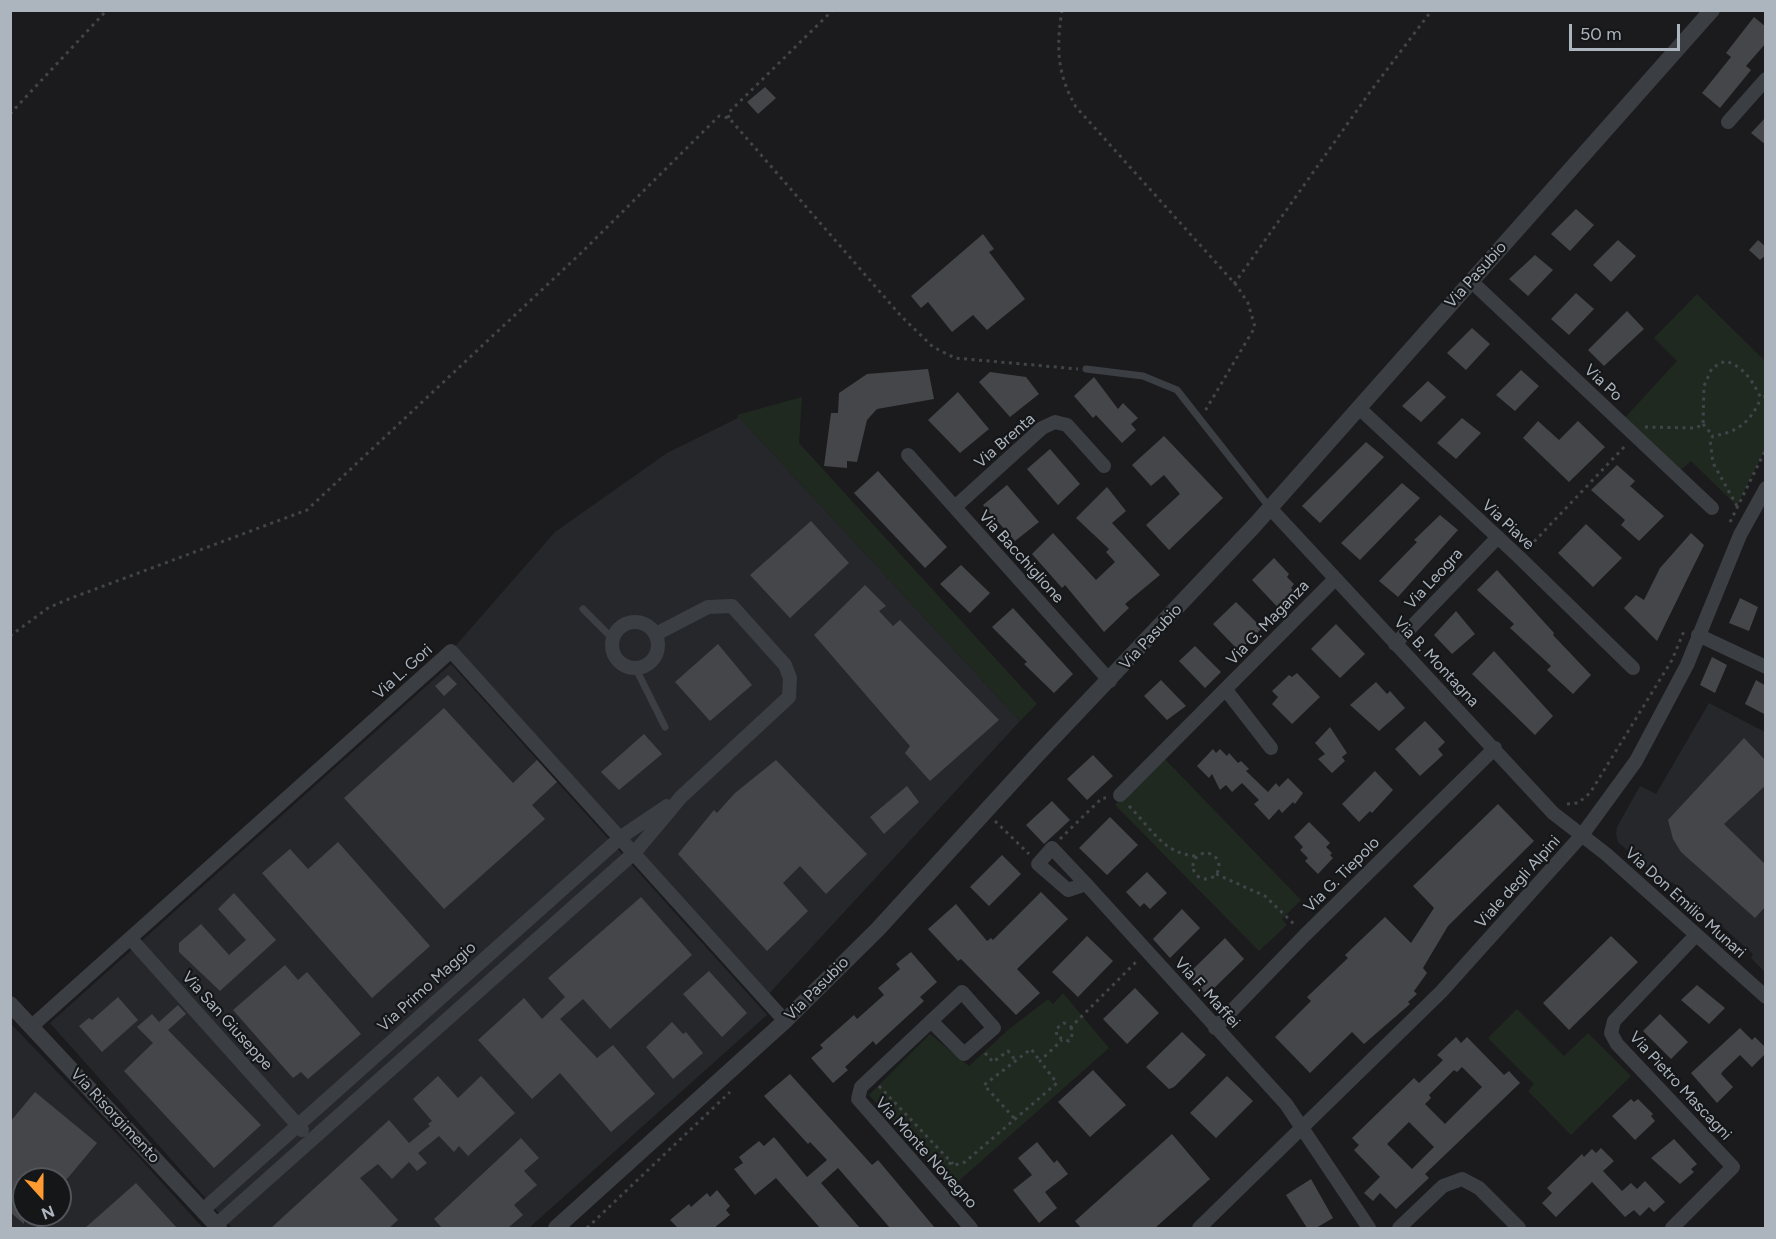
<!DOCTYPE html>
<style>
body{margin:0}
#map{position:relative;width:1776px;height:1239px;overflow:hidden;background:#1b1b1d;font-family:Figtree,sans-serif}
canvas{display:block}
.frame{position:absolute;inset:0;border:12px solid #acb4be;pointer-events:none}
.north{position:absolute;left:12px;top:1167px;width:60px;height:60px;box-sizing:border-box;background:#151618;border:2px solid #51555a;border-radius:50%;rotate:159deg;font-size:16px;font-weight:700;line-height:24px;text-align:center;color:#acb4be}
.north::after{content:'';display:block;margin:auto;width:21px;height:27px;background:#ff9b31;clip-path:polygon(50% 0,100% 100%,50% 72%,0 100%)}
.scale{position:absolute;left:1569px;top:24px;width:111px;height:27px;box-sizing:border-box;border:3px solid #acb4be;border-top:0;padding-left:8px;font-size:18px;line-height:21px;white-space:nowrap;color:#acb4be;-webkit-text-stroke:4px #151618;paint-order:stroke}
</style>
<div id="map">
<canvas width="1776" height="1239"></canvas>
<div class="frame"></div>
<div class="north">N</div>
<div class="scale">50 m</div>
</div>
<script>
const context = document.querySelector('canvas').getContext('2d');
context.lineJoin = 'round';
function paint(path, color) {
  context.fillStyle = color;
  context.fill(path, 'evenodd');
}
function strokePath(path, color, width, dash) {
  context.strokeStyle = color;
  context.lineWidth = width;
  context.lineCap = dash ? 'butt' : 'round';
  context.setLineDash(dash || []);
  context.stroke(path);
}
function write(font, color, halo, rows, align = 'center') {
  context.font = font + ' Figtree,sans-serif';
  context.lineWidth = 4.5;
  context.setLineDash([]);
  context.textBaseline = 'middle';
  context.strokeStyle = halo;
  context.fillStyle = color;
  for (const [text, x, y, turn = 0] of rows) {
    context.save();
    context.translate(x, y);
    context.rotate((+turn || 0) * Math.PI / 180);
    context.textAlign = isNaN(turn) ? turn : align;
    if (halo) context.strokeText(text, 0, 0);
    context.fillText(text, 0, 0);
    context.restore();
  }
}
paint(new Path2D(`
 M737,415L1020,721L765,998L451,651L555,532L667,453L738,418Z
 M451,664L767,1015L529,1228H232L50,1023Z
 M1709,703L1765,732V972L1751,958L1753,954L1672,882L1668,886L1618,842L1616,834L1617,827L1640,786L1656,794Z
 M10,1023L137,1155L203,1228H11ZM24,1179H60V1215H24Z`), '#26272b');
paint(new Path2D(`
 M1697,294L1765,361V449L1737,506L1691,461L1676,474L1621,422L1677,361L1654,338Z
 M802,397L799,443L1037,704L1020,721L737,415Z
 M1161,755L1301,900L1282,919L1287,925L1259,951L1115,805Z
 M1063,993L1109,1048L953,1186L869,1095L930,1034L969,1066L1008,1030L1048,999L1053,1004Z
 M1517,1009L1564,1056L1588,1033L1631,1076L1571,1135L1528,1091L1534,1084L1488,1038Z`), '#202920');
paint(new Path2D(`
 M1754,17L1766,27V43L1746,66L1751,70L1720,108L1702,93L1731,57L1726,53Z
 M765,87L776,98L758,114L747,102Z
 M1766,117V145L1751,133Z
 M1576,209L1594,225L1570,251L1551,234Z
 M983,234L994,249L989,252L1025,299L987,330L973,315L952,332L928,302L921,308L911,296Z
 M1618,240L1636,256L1611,282L1593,265Z
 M1758,240L1766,247V255L1760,260L1749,250Z
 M1535,255L1553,270L1528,296L1509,279Z
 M1576,293L1594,309L1569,335L1551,319Z
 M1627,311L1644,329L1604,366L1588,350Z
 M1472,328L1490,344L1466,370L1447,353Z
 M928,369L934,399L877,409L867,420L857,462L847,461V468L824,466L831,413H838L839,393L867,374Z
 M1521,370L1539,386L1515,411L1496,395Z
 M990,372L1026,377L1039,394L1010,417L979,382Z
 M1094,377L1118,409L1123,403L1138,418L1131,424L1136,430L1122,443L1096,415L1093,418L1074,396Z
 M1428,381L1446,397L1421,422L1402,406Z
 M958,392L989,429L960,453L928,420Z
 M1462,418L1481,433L1456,459L1437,443Z
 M1538,421L1559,440L1578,421L1605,447L1569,482L1523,438Z
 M1164,436L1223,498L1169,550L1146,525L1180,494L1164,475L1151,486L1132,465Z
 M1366,442L1384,457L1320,523L1302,506Z
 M1050,449L1080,484L1058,505L1027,469Z
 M1617,465L1635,481L1630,486L1664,516L1639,541L1621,525L1625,520L1591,490Z
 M878,471L947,547L925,568L854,493Z
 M1402,483L1420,498L1360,560L1341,543Z
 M1007,485L1039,522L1015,541L983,505Z
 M1107,487L1126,511L1112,523L1160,575L1125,604L1129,608L1104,632L1065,585L1062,588L1032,554L1053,533L1096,580L1115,562L1106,552L1109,549L1076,518Z
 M1440,515L1458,530L1398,597L1379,581L1417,542L1414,540Z
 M811,521L849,563L790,618L750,575Z
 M1586,524L1622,558L1593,587L1558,553Z
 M1691,533L1704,545L1657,641L1624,608L1636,595L1644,600L1660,568Z
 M1274,558L1289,574L1287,577L1294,584L1291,588L1299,595L1282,612L1252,580Z
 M961,565L990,593L970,613L940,584Z
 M1497,570L1554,633L1553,635L1591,675L1573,694L1547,670L1551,666L1510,628L1514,624L1477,590Z
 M865,585L886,606L879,611L893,626L900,620L999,720L930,781L905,753L910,746L814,635Z
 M1740,598L1758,607L1749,631L1729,623Z
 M1236,602L1262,628L1239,651L1213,624Z
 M1013,608L1073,674L1054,693L1024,664L1027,662L992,627Z
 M1456,611L1475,634L1452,654L1434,635Z
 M1336,624L1365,654L1340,678L1311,649Z
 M718,644L752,685L710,721L675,682Z
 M1195,646L1221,672L1205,688L1179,661Z
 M1494,651L1553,716L1535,735L1472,674Z
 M1712,657L1727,665L1715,693L1700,685Z
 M1297,673L1320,697L1292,724L1272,704L1278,697L1272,691L1289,675L1292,677Z
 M448,675L457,684L444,696L435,686Z
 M1161,680L1186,706L1167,720L1144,696Z
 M1756,680L1766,686V715L1745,704Z
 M1376,682L1387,694L1390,691L1405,708L1379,731L1350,705Z
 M444,708L513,783L537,760L557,782L532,805L545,819L444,909L344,798Z
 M1425,721L1445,742L1438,749L1443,755L1420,776L1395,749Z
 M1330,727L1347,753L1342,757L1345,761L1332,773L1318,759L1325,754L1315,743Z
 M644,734L662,754L619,790L601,772Z
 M1744,738L1766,761V785L1724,824L1766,865V906L1755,918L1681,852L1673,839L1668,820Z
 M1213,749L1216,753L1220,749L1227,756L1229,753L1238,763L1241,761L1249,769L1246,771L1268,792L1276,783L1279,787L1288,778L1303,793L1295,804L1293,802L1282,813L1279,809L1269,820L1254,804L1259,800L1242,783L1232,792L1226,785L1220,790L1212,774L1209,778L1197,766Z
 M1093,755L1113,776L1087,800L1067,779Z
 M776,760L867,854L826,894L800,866L783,883L808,911L767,951L678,854L714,810L717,813L735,793Z
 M1375,771L1393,790L1372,813L1370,811L1359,822L1342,804Z
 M907,786L919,802L884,834L870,817Z
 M1052,801L1070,820L1044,844L1026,825Z
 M1498,804L1534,841L1448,926L1423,968L1427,973L1414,991L1417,994L1408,1002L1410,1004L1364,1044L1352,1032L1310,1073L1275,1037L1311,1001L1307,997L1348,958L1345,955L1385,917L1411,943L1434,908L1413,886Z
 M1110,817L1138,845L1107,875L1079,848Z
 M1309,822L1330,843L1326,847L1332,853L1330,855L1333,858L1318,874L1305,861L1308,858L1300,850L1303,847L1294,837Z
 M338,842L430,946L372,998L262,873L290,849L308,869Z
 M1002,855L1021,874L989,906L970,887Z
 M1147,872L1167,893L1150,909L1144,903L1140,907L1126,892Z
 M1041,892L1068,919L1017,969L1040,993L1016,1015L961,959L958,961L928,929L956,904L987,941L991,938L993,940Z
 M234,893L276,940L220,991L179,952V943L201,924L229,955L246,940L218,909Z
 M641,897L692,955L610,1029L583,999L560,1019L597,1058L613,1045L655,1094L611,1132L560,1073L532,1099L478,1040L524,998L542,1019L565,997L548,978Z
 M1182,909L1200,928L1170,958L1153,939Z
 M1087,936L1113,961L1078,997L1052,972Z
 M1611,936L1638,962L1569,1030L1543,1003Z
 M1225,938L1244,959L1207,995L1187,975Z
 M911,952L937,982L920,997L924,1001L876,1045L873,1041L845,1067L848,1070L833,1083L811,1058L823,1048L820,1045L854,1015L857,1019L884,995L878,988L900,969L896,964Z
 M285,965L298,980L307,972L361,1034L308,1079L301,1072L293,1078L233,1010Z
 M709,971L747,1013L722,1037L683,994Z
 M1697,985L1725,1008L1709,1024L1681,1000Z
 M1135,988L1159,1013L1127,1044L1103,1019Z
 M118,997L138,1020L102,1052L79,1026L89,1018L92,1020Z
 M178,1005L186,1014L168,1030L261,1125L214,1168L124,1071L153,1043L137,1027L152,1014L159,1022Z
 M1660,1014L1688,1042L1671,1059L1643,1031Z
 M672,1022L683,1034L686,1032L703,1053L673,1079L646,1047Z
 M1740,1028L1752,1040L1755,1037L1766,1048V1053L1752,1067L1740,1055L1723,1071L1721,1074L1733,1087L1717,1103L1691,1073Z
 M1182,1032L1206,1055L1174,1087L1169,1089L1146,1067Z
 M1456,1037L1461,1043L1467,1037L1504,1075L1509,1071L1520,1083L1425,1174L1429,1178L1396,1209L1380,1193L1373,1201L1364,1193L1380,1177L1354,1150L1359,1145L1352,1138L1414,1078L1419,1083L1438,1065L1443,1060L1437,1055ZM1462,1067L1482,1087L1445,1124L1425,1104L1431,1098L1429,1095L1454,1070L1457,1072ZM1409,1122L1434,1147L1412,1169L1387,1144Z
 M1093,1070L1126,1105L1090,1137L1058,1102Z
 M790,1074L872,1165L878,1160L935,1228H890L838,1168L821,1183L860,1228H820L776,1178L755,1195L734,1169L743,1163L739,1157L759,1141L764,1146L774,1137L807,1177L827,1160L810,1142L808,1144L764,1096Z
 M438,1076L458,1098L481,1076L515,1113L468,1156L459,1146L454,1152L439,1136L418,1153L427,1163L417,1171L409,1162L392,1179L378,1164L360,1178L398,1220L389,1228H271L389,1120L409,1143L430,1126L428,1124L432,1121L413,1099Z
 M1227,1076L1253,1101L1216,1138L1190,1113Z
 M35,1092L97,1143L67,1179H24V1224L10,1212V1122Z
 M1631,1099L1634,1102L1638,1099L1653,1114L1651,1116L1655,1121L1635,1140L1612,1116Z
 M1172,1134L1210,1179L1155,1228H1081L1075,1221Z
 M521,1138L539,1158L524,1171L537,1185L514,1205L523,1215L508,1228H442L434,1219Z
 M1674,1139L1697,1164L1691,1169L1694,1172L1680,1184L1651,1158Z
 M1037,1142L1054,1163L1057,1160L1068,1174L1045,1192L1057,1208L1039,1223L1013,1190L1032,1175L1018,1158Z
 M1601,1148L1614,1161L1603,1171L1622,1191L1631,1183L1637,1189L1645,1181L1665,1202L1654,1212L1649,1207L1640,1216L1634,1210L1625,1217L1592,1182L1556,1217L1542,1203L1552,1193L1547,1188L1582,1154L1584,1157L1592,1149L1596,1153Z
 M1311,1179L1333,1218L1316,1228H1307L1286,1195Z
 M136,1183L177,1228H85Z
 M717,1190L730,1206L726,1210L730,1215L714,1228H678L670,1220L689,1204L691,1207L707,1193L710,1197Z`), '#45464a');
strokePath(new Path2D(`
 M1062,10C1056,48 1057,74 1076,107L1237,286L1248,303L1255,327L1205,411
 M10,114L107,10
 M729,118L728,113L833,10
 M1234,284L1370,92L1432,10
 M1703,424L1713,436
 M1645,427L1696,428L1703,424L1704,386L1712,368L1725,361C1745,367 1752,381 1761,398L1766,396
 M1737,506L1713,463L1710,440L1713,436C1739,432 1751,421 1761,398
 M1730,522L1766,449
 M1529,547L1626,445
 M10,636L48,608L66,600L307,510L580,254L719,116L729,118L901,316L933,347L955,358L1078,369
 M1567,804L1578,803L1590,793L1672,660L1684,631
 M1129,806C1150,827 1164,855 1197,856
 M995,821L1029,854
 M1060,839L1102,798H1106
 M1193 866a13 13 0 1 1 26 0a13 13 0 1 1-26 0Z
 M1216,874L1265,896L1295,925
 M1071,1027L1073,1033L1069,1041L1057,1037L1056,1029L1064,1023L1071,1027L1137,961
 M985,1053L993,1062L1008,1051L1016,1061
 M879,1086L953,1164
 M1014,1118L984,1085L1031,1049L1040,1061
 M937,1168L943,1161L955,1165L965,1162L1057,1083L1040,1061L1062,1040
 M587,1228L730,1092`), '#41454a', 3, [3, 4.5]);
strokePath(new Path2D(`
 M1086,369L1143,376L1177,390L1270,508
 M583,609L612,638
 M636,669L665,727`), '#3b3e43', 7);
strokePath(new Path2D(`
 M1728,122L1766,79
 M1471,281L1712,508
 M1359,408L1519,557L1633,668
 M908,455L1110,681
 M955,507L1042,428L1055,422L1067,425L1104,466
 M1270,508L1553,813L1606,854L1766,997
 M612 645a23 23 0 1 1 46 0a23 23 0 1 1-46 0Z
 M1698,635L1766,667
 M1395,644L1498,537
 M1226,690L1271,748
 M1120,795L1335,579
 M1086,884L1068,890L1038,864L1052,848L1086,884L1286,1104L1369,1228
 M131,939L302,1130
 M931,1021L964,1054L994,1028L962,992L861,1087L858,1099L971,1228
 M32,1026L451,651L785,1021
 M1215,1028L1305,935L1495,748
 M203,1210L621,837L667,806
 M216,1225L635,852L681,797L789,697L790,678L785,665L732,606L708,607L656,634
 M1199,1228L1441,992L1582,835L1636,761L1687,665L1740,535L1766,488
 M1399,1228L1443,1186L1462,1179L1479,1188L1519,1228
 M1672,1228L1733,1167L1617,1044L1611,1033L1614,1021L1696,935`), '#3b3e43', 14);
strokePath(new Path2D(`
 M10,1004L219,1228
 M556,1228L785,1021L878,929L1037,755L1254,526L1712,10`), '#3b3e43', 16);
write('16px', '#acb4be', '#151618', [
 ["Via Pasubio",1476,275,-48],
 ["Via Po",1603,383,43],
 ["Via Brenta",1005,441,-41],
 ["Via Piave",1508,525,43],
 ["Via Bacchiglione",1021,557,48],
 ["Via Leogra",1434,579,-47],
 ["Via G. Maganza",1268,623,-46],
 ["Via Pasubio",1151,637,-47],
 ["Via B. Montagna",1436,662,47],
 ["Via L. Gori",403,672,-42],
 ["Via G. Tiepolo",1342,875,-45],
 ["Viale degli Alpini",1518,882,-48],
 ["Via Don Emilio Munari",1685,903,42],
 ["Via Primo Maggio",427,987,-42],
 ["Via Pasubio",817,989,-45],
 ["Via F. Maffei",1207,993,48],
 ["Via San Giuseppe",227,1021,48],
 ["Via Pietro Mascagni",1680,1086,47],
 ["Via Risorgimento",115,1116,47],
 ["Via Monte Novegno",926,1153,48]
]);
</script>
